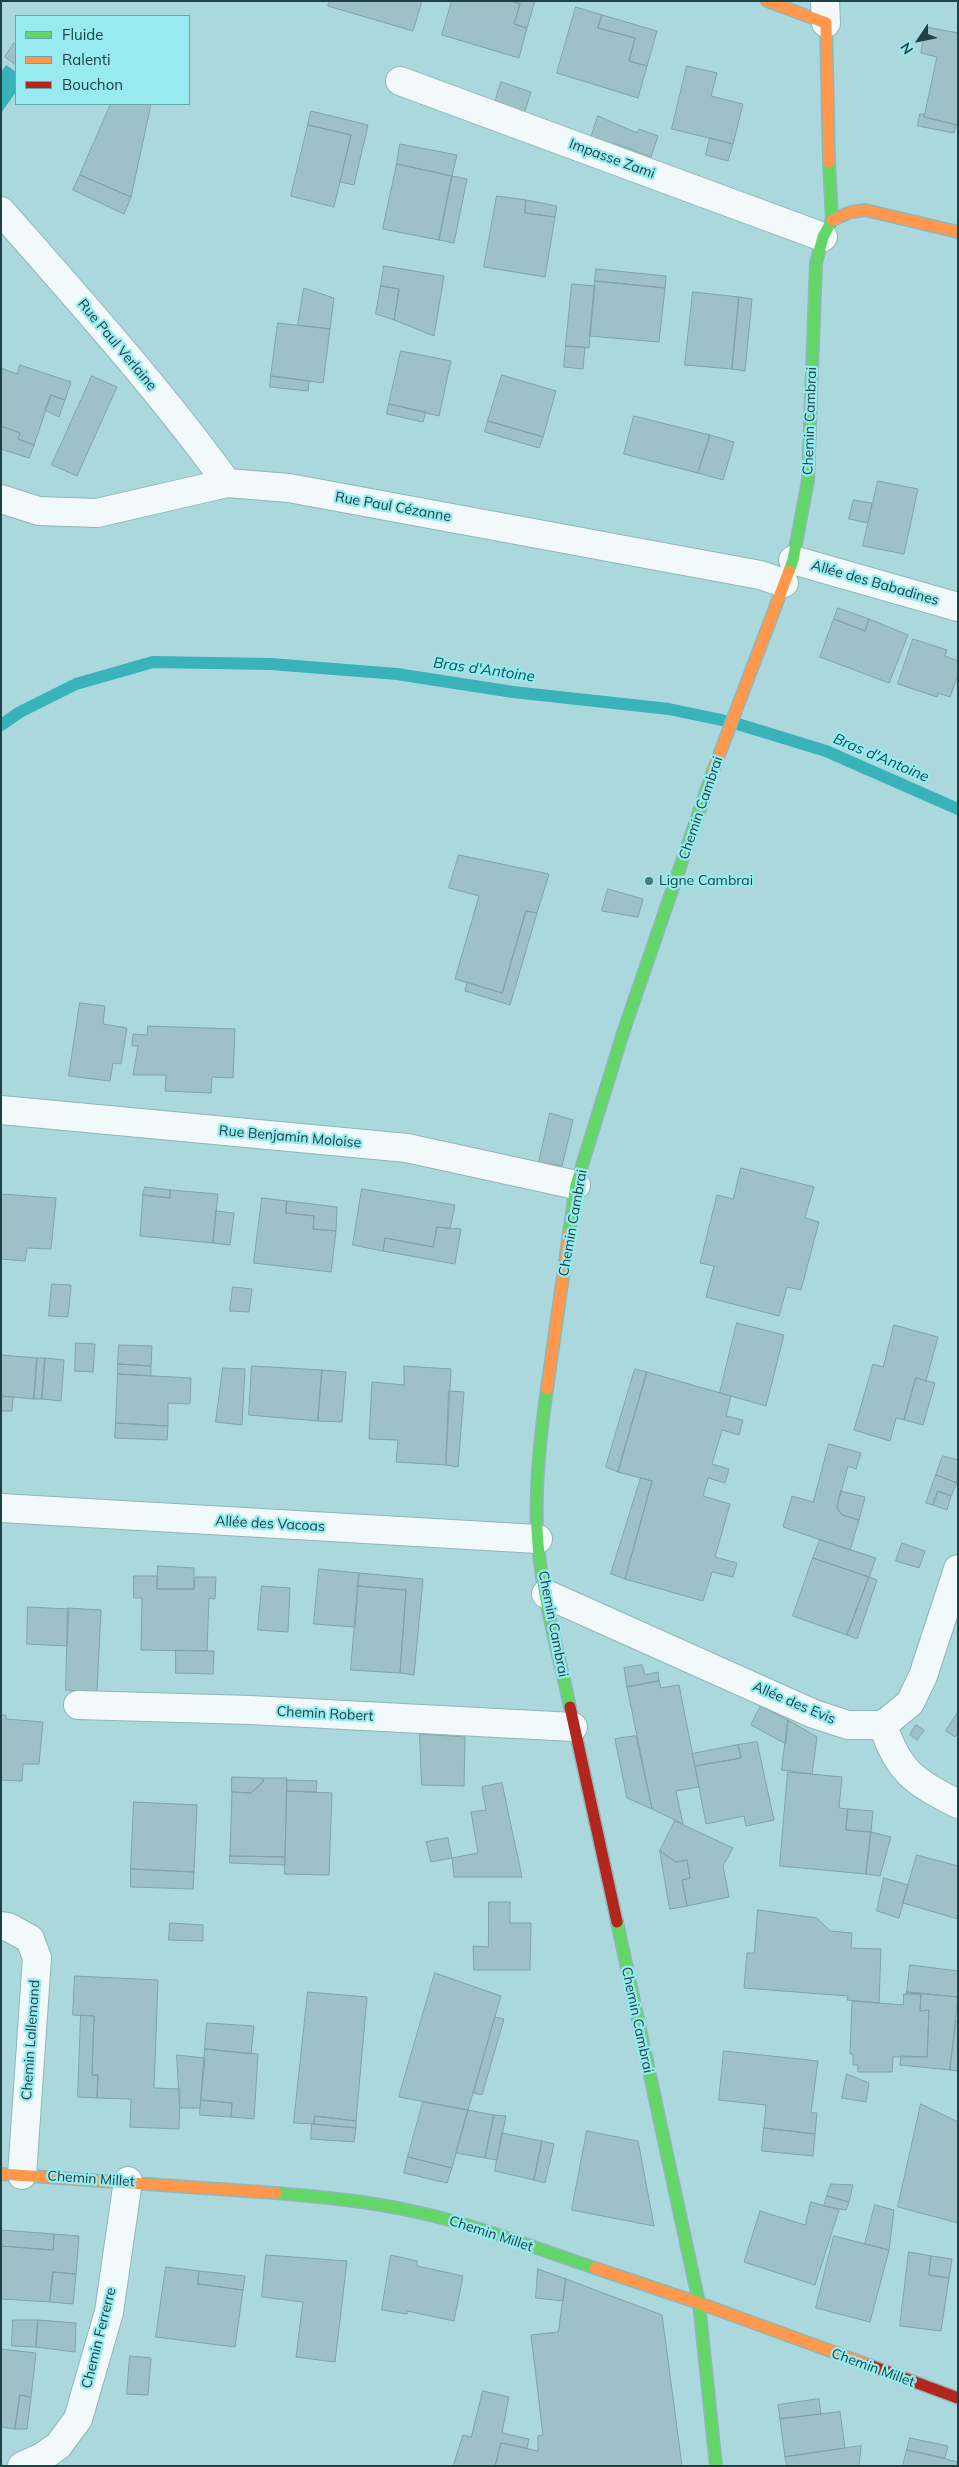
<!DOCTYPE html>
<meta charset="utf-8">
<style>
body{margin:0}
#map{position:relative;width:959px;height:2467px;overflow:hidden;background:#aad8dc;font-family:Mulish,sans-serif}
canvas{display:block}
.frame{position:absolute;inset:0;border:2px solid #1e4244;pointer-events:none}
.legend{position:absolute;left:15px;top:15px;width:175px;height:90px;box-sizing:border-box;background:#96eaf0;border:1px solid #66a7ab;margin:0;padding:6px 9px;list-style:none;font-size:15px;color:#1e4244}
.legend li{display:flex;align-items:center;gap:10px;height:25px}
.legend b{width:25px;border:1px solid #66a7ab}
.north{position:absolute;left:894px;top:15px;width:50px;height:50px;-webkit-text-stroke:4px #96eaf0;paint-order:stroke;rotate:236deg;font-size:14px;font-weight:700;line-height:20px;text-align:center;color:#1e4244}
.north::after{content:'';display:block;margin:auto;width:18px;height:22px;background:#1e4244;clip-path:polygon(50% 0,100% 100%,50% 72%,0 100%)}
</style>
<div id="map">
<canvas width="959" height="2467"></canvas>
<div class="frame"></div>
<ul class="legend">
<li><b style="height:6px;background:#63d668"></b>Fluide</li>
<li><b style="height:6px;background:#ff974d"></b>Ralenti</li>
<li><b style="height:6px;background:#b3261e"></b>Bouchon</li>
</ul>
<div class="north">N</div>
</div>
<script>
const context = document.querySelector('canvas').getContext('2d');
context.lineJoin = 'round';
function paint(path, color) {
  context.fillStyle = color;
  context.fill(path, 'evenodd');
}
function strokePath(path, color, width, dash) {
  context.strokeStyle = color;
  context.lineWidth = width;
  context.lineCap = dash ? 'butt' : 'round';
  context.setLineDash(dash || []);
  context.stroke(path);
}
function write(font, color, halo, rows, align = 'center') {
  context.font = font + ' Mulish,sans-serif';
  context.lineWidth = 4.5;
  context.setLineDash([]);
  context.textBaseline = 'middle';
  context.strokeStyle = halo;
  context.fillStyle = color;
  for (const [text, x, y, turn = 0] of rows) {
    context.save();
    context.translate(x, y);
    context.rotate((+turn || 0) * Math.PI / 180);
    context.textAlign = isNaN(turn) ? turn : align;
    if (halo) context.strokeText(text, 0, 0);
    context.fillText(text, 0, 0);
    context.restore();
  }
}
paint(new Path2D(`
 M6,65L16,72V92L1,113V72Z`), '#38b3ba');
strokePath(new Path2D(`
 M1,725L20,712L76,684L153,662L271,664L397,674L513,692L669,709L731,722L826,751L958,809`), '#38b3ba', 12);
const building = new Path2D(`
 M330,1H422L413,31L328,6Z
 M452,1H511L520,4L514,24L527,28L519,58L442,35Z
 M511,1H535L527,28L514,24L520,4Z
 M576,7L602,15L598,28L635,38L629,61L647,66L638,98L557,73Z
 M602,15L657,31L647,66L629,61L635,38L598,28Z
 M926,27L958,33V125L924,117L937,57L921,53Z
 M14,43L16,45V65L5,57Z
 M687,66L717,73L711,96L743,104L733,144L672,129Z
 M501,82L531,92L523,117L495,103Z
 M111,104H151L131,197L80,175Z
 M311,111L368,125L354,185L340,182L351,135L308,125Z
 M920,114H924V117L956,125L954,133L918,126Z
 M598,116L637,133L639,129L658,136L651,157L614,143L612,149L590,141Z
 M308,125L351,135L334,207L291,196Z
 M710,138L733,144L728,161L706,155Z
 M400,144L457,155L452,176L397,164Z
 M397,164L452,176L439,240L383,229Z
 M80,175L131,197L124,214L73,190Z
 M452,176L467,179L454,243L439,240Z
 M497,196L526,200L525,213L555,217L545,277L484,267Z
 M526,200L557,206L555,217L525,213Z
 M384,266L444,276L434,336L394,320L399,289L381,286Z
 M596,269L666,276L665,288L595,281Z
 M595,281L665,288L659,342L590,336Z
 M572,284L595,286L589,348L566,346Z
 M381,286L399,289L394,320L376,314Z
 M304,288L334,298L330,329L298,325Z
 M693,292L739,297L732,369L685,365Z
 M739,297L752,299L745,371L732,369Z
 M278,323L330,329L323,383L271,376Z
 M566,346L585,347L583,369L564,367Z
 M401,351L451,361L439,416L389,404Z
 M20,365L71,382L65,400L51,395L34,445L18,439L20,433L1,426V368L17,374Z
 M502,375L556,391L543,437L488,421Z
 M92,376L117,387L77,476L52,465Z
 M271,376L309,381L308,391L270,387Z
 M51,395L65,400L59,417L45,410Z
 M389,404L426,412L423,422L387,414Z
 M634,416L710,435L698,473L624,454Z
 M488,421L543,437L539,448L485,432Z
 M1,426L20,433L18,439L34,445L29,458L1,449Z
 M710,435L734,442L723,480L698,473Z
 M878,481L918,489L904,554L863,546Z
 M854,500L872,503L868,523L849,519Z
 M838,608L869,619L865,631L834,619Z
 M834,619L865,631L869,619L908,635L889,683L820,657Z
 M913,639L947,650L945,656L958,661V675L950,697L938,693L937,697L898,684Z
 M459,855L549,874L537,913L526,911L502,993L455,979L479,896L449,888Z
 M608,889L643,899L638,917L602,911Z
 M526,911L537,913L510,1005L465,991L467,982L502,993Z
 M80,1003L105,1006L103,1024L127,1028L121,1064L113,1063L110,1081L69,1076Z
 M148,1026L235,1029L233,1078L212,1077L211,1093L165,1091L166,1075H133L138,1046H132L133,1034L147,1035Z
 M550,1113L573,1120L562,1166L539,1162Z
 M741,1168L814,1187L805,1218L819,1222L801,1290L787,1287L779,1316L706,1297L714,1266L700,1263L717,1195L733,1199Z
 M145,1187L170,1190V1198L143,1195Z
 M362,1189L455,1205L450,1229L437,1227L433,1247L385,1238L383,1251L353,1245Z
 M170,1190L218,1194L213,1243L140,1236L143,1195L170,1198Z
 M1,1194L56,1198L51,1249L27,1248L25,1261L1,1259Z
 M262,1198L287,1201L286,1213L314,1216L313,1229L336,1231L331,1272L254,1263Z
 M287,1201L337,1207L336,1231L313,1229L314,1216L286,1213Z
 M216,1211L234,1213L230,1245L213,1243Z
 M437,1227L461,1229L455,1264L383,1251L385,1238L433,1247Z
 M52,1284L71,1285L68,1317L49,1316Z
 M233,1287L252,1289L249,1312L230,1311Z
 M737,1323L784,1335L766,1406L720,1393Z
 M894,1325L938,1337L926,1381L916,1378L904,1420L896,1418L890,1441L854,1430L873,1364L883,1367Z
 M76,1343L95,1344L93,1372L75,1371Z
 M119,1345L152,1346L151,1366L118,1364Z
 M1,1355L37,1358L34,1399L1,1396Z
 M37,1358H45L42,1399H34Z
 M45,1358L64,1360L61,1401L42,1399Z
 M118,1364L151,1366V1376L118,1374Z
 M252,1366L322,1370L318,1421L249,1415Z
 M404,1366L451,1369L446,1465L396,1462L398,1440L369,1439L372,1382L404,1385Z
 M223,1368L245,1369L242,1425L216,1422Z
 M635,1369L647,1372L618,1472L606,1467Z
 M322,1370L346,1372L342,1422L318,1421Z
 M647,1372L731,1396L726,1416L743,1420L739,1435L722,1430L712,1464L729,1469L725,1483L708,1478L703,1496L730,1504L715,1557L737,1563L733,1577L712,1572L703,1601L625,1579L652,1481L618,1472Z
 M118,1374L191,1378L190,1404L168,1403V1426L116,1423Z
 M916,1378L935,1383L923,1425L904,1420Z
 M449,1391L464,1392L458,1467L446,1465Z
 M1,1396L13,1397L12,1411H1Z
 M116,1423L168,1426L167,1440L115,1438Z
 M829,1444L861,1453L856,1469L848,1466L837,1507L842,1515L859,1520L850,1550L783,1527L792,1496L813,1502Z
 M943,1456L958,1460L957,1483L936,1475Z
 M936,1475L957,1483L951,1496L938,1491L933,1505L926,1503Z
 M641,1478L652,1481L625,1579L611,1574Z
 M841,1491L865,1497L859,1520L842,1515L839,1511L837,1507Z
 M938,1491L951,1496L947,1510L933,1505Z
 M820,1540L876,1558L869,1577L813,1558Z
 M902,1543L925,1551L919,1568L896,1561Z
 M813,1558L869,1577L847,1635L793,1616Z
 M158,1566L194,1568V1589H157Z
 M319,1569L359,1573L355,1627L314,1624Z
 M359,1573L423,1579L414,1675L400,1673L406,1590L358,1586Z
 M134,1576H158L157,1589H194L195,1577H216L215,1599L209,1598L207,1651L141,1650L142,1598H134Z
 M869,1577L877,1580L857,1639L847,1635Z
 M262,1586L290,1588L288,1632L258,1630Z
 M358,1586L406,1590L400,1673L351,1670Z
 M28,1607L69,1609L67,1646L27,1644Z
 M68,1608L101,1610L97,1692L66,1690Z
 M176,1650L214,1651L213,1674L176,1673Z
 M642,1665L645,1675L658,1672L659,1681L627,1687L624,1668Z
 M659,1681L661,1688L679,1685L699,1787L676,1791L683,1824L652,1809L627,1687Z
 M761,1706L788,1720L786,1744L751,1725Z
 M958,1712V1732L955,1737L946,1731Z
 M1,1715H6V1719L43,1722L39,1764H23L22,1781L1,1780Z
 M788,1720L817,1737L812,1774L782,1770Z
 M916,1725L924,1730L917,1740L910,1735Z
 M420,1734L465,1737L464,1786L422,1785Z
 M636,1736L652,1809L627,1798L615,1739Z
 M757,1742L774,1820L746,1826L744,1816L706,1824L695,1766L741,1758L738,1745Z
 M738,1745L741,1758L695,1766L692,1754Z
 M788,1772L842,1777L839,1808L848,1809L846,1830L871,1832L866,1874L780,1866Z
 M232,1777L263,1778V1782L251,1793L232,1792Z
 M263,1778H287L285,1857L230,1856L232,1792L251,1793L263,1782Z
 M287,1780L317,1781L316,1792L287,1791Z
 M502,1783L522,1877H454L452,1858L478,1853L471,1812L486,1810L482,1787Z
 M287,1791L332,1793L329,1875L285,1874Z
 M134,1802L197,1805L194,1872L131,1869Z
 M848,1809L873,1811L871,1832L846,1830Z
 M675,1821L733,1848L723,1866L729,1897L687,1906L682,1880L690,1878L687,1860L676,1862L660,1851Z
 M871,1832L891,1837L880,1876L866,1874Z
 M448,1838L452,1858L431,1862L426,1842Z
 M660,1851L676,1862L687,1860L690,1878L682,1880L687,1906L670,1909Z
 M917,1855L958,1866V1919L903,1903Z
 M230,1856L285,1857V1865L230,1863Z
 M131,1869L194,1872L193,1889L131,1887Z
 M884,1878L908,1885L899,1918L877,1911Z
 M489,1902H510V1923H531L530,1970H474L473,1946L488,1947Z
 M758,1910L817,1918L830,1931L852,1933L851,1948L881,1949L879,2003L847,2000L848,1996L744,1988L747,1953H754Z
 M170,1923L203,1925V1941L169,1940Z
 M910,1965L958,1971V1997L907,1992Z
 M435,1973L501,1996L468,2110L399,2097Z
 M75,1976L158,1980L154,2088L180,2089L179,2129L130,2127L131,2099L97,2098L98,2075H92L94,2016L73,2015Z
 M308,1992L367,1997L356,2121L315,2116L314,2124L294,2123Z
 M907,1992L958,1997L950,2070L900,2065L901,2056L927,2057L929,2010L920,2011L921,1994H907Z
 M904,1994H921L920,2011L929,2010L927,2057H893L892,2072H858V2065H853V2054H850L852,2001L903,2005Z
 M81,2015L94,2016L92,2075H98L97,2098L78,2097Z
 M495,2017L504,2019L482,2095L474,2093Z
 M956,2021H958V2071L950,2070Z
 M207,2023L254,2026L251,2054L205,2049Z
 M205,2049L258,2054L254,2119L231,2117L232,2103L201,2100Z
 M724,2051L818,2061L811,2113H817L815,2134L764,2128L766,2105L719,2100Z
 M177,2055L205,2058L200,2108H180Z
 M847,2074L869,2083L866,2102L842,2098Z
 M201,2100L232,2103L231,2117L200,2115Z
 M423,2102L468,2110L452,2168L408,2157Z
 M921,2104L958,2122V2223L898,2207Z
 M468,2110L494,2115L485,2158L456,2153Z
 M494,2115L506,2116L497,2160L485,2158Z
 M315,2116L356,2121V2128L314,2124Z
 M312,2124L356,2128L354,2142L311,2139Z
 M764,2128L815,2134L813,2156L762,2151Z
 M587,2131L638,2141L654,2226L572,2210Z
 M502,2133L542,2141L534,2180L495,2171Z
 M542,2141L554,2144L545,2183L534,2180Z
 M408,2157L452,2168L447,2183L404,2173Z
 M831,2184L853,2185L849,2202L827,2196Z
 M827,2196L849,2202L846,2210L824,2206Z
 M811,2202L839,2210L815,2285L744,2262L760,2211L805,2225Z
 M875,2205L894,2210L889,2250L865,2244Z
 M1,2230L54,2234L53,2250L1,2246Z
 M54,2234L79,2236L76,2274L53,2272L50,2302L1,2299V2246L53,2250Z
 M834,2236L889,2250L870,2322L816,2308Z
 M909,2252L931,2256L929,2275L949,2278L941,2331L900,2326Z
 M266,2255L347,2261L335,2362L296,2357L303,2302L262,2297Z
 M391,2255L417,2261V2266L463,2276L454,2321L407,2311V2314L382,2310Z
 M931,2256L952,2259L949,2278L929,2275Z
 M166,2267L199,2271L198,2284L243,2290L235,2347L156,2337Z
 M538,2269L566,2279L563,2301L536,2298Z
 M199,2271L245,2276L243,2290L198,2284Z
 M53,2272L76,2274L73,2304L50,2302Z
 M566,2279L662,2315L682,2466H495L501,2443L538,2451V2436L543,2435L531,2335L558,2332Z
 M13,2320H38L36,2347L12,2346Z
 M38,2320L76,2323L75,2352L36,2347Z
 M1,2349L36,2353L31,2397L20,2395L15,2429L1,2427Z
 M130,2356L151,2358L148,2395L127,2394Z
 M483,2391L509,2397L502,2433L529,2439L527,2448L501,2443L495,2466H453L463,2435L471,2437Z
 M20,2395L31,2397L27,2429H15Z
 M819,2399L821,2414L780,2419L778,2405Z
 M840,2412L845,2448L785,2457L780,2419Z
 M910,2438L948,2446L945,2458L907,2450Z
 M861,2446L859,2466H787L785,2457Z
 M907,2450L958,2462V2466H903Z`);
paint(building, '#9ec1c7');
strokePath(building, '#7fa3a9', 1);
const street = new Path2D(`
 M825,1L826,23
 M400,81L823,237
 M1,211C79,300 158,388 227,483
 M1,499L39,511L97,513L227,483L289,488L760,575L784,583
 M793,560L958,607
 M1,1110L407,1148L576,1185
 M1,1508L538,1539
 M546,1594L814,1714L848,1725H883L910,1703L923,1676L958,1569
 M78,1705L250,1710L573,1727
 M883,1725C898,1772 915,1782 958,1804
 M1,1926L8,1927L30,1939L37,1958L22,2175
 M22,2466L42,2457L58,2446L78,2419L109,2312L128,2181`);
const fast = new Path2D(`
 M789,571L793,560L808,480L816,263L823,237L832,220L829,162
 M569,1234L576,1185L623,1033L713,771
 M547,1389C540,1437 535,1483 537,1530C540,1590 558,1650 570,1707
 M617,1922L699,2303L716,2466
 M276,2193C322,2197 367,2201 412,2211C474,2224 535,2248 595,2268`);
const slow = new Path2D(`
 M767,1L826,23L829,162
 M832,220L851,212L865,210L958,232
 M713,771L789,571
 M547,1389L569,1234
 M1,2174L276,2193
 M595,2268L699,2303L869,2365`);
const jam = new Path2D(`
 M570,1707L617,1922
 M869,2365L958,2398`);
strokePath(street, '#91b6b8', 30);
strokePath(fast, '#91b6b8', 14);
strokePath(slow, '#91b6b8', 14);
strokePath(jam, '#91b6b8', 14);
strokePath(street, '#f2f9fa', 28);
strokePath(fast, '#63d668', 11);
strokePath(slow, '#ff974d', 11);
strokePath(jam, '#b3261e', 11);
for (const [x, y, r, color] of [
 [649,881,5,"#4f7679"]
]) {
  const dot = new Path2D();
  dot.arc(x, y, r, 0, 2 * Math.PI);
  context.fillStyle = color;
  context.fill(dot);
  strokePath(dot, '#96eaf0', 2);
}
write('14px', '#1e4244', '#96eaf0', [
 ["Impasse Zami",612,159,20],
 ["Rue Paul Verlaine",117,345,50],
 ["Chemin Cambrai",810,421,-88],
 ["Rue Paul Cézanne",393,507,10],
 ["Allée des Babadines",875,583,16],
 ["Chemin Cambrai",701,808,-71],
 ["Rue Benjamin Moloise",290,1137,5],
 ["Chemin Cambrai",573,1223,-80],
 ["Allée des Vacoas",270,1524,3],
 ["Chemin Cambrai",553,1624,79],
 ["Allée des Evis",794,1703,23],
 ["Chemin Robert",325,1714,3],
 ["Chemin Cambrai",637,2020,78],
 ["Chemin Lallemand",31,2040,-86],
 ["Chemin Millet",91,2179,4],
 ["Chemin Millet",491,2234,18],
 ["Chemin Ferrerre",99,2338,-76],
 ["Chemin Millet",873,2368,20]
]);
write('14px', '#1e4244', '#96eaf0', [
 ["Ligne Cambrai",659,881]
], 'left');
write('italic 15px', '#065458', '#96eaf0', [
 ["Bras d'Antoine",484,670,8],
 ["Bras d'Antoine",881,758,23]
]);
</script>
